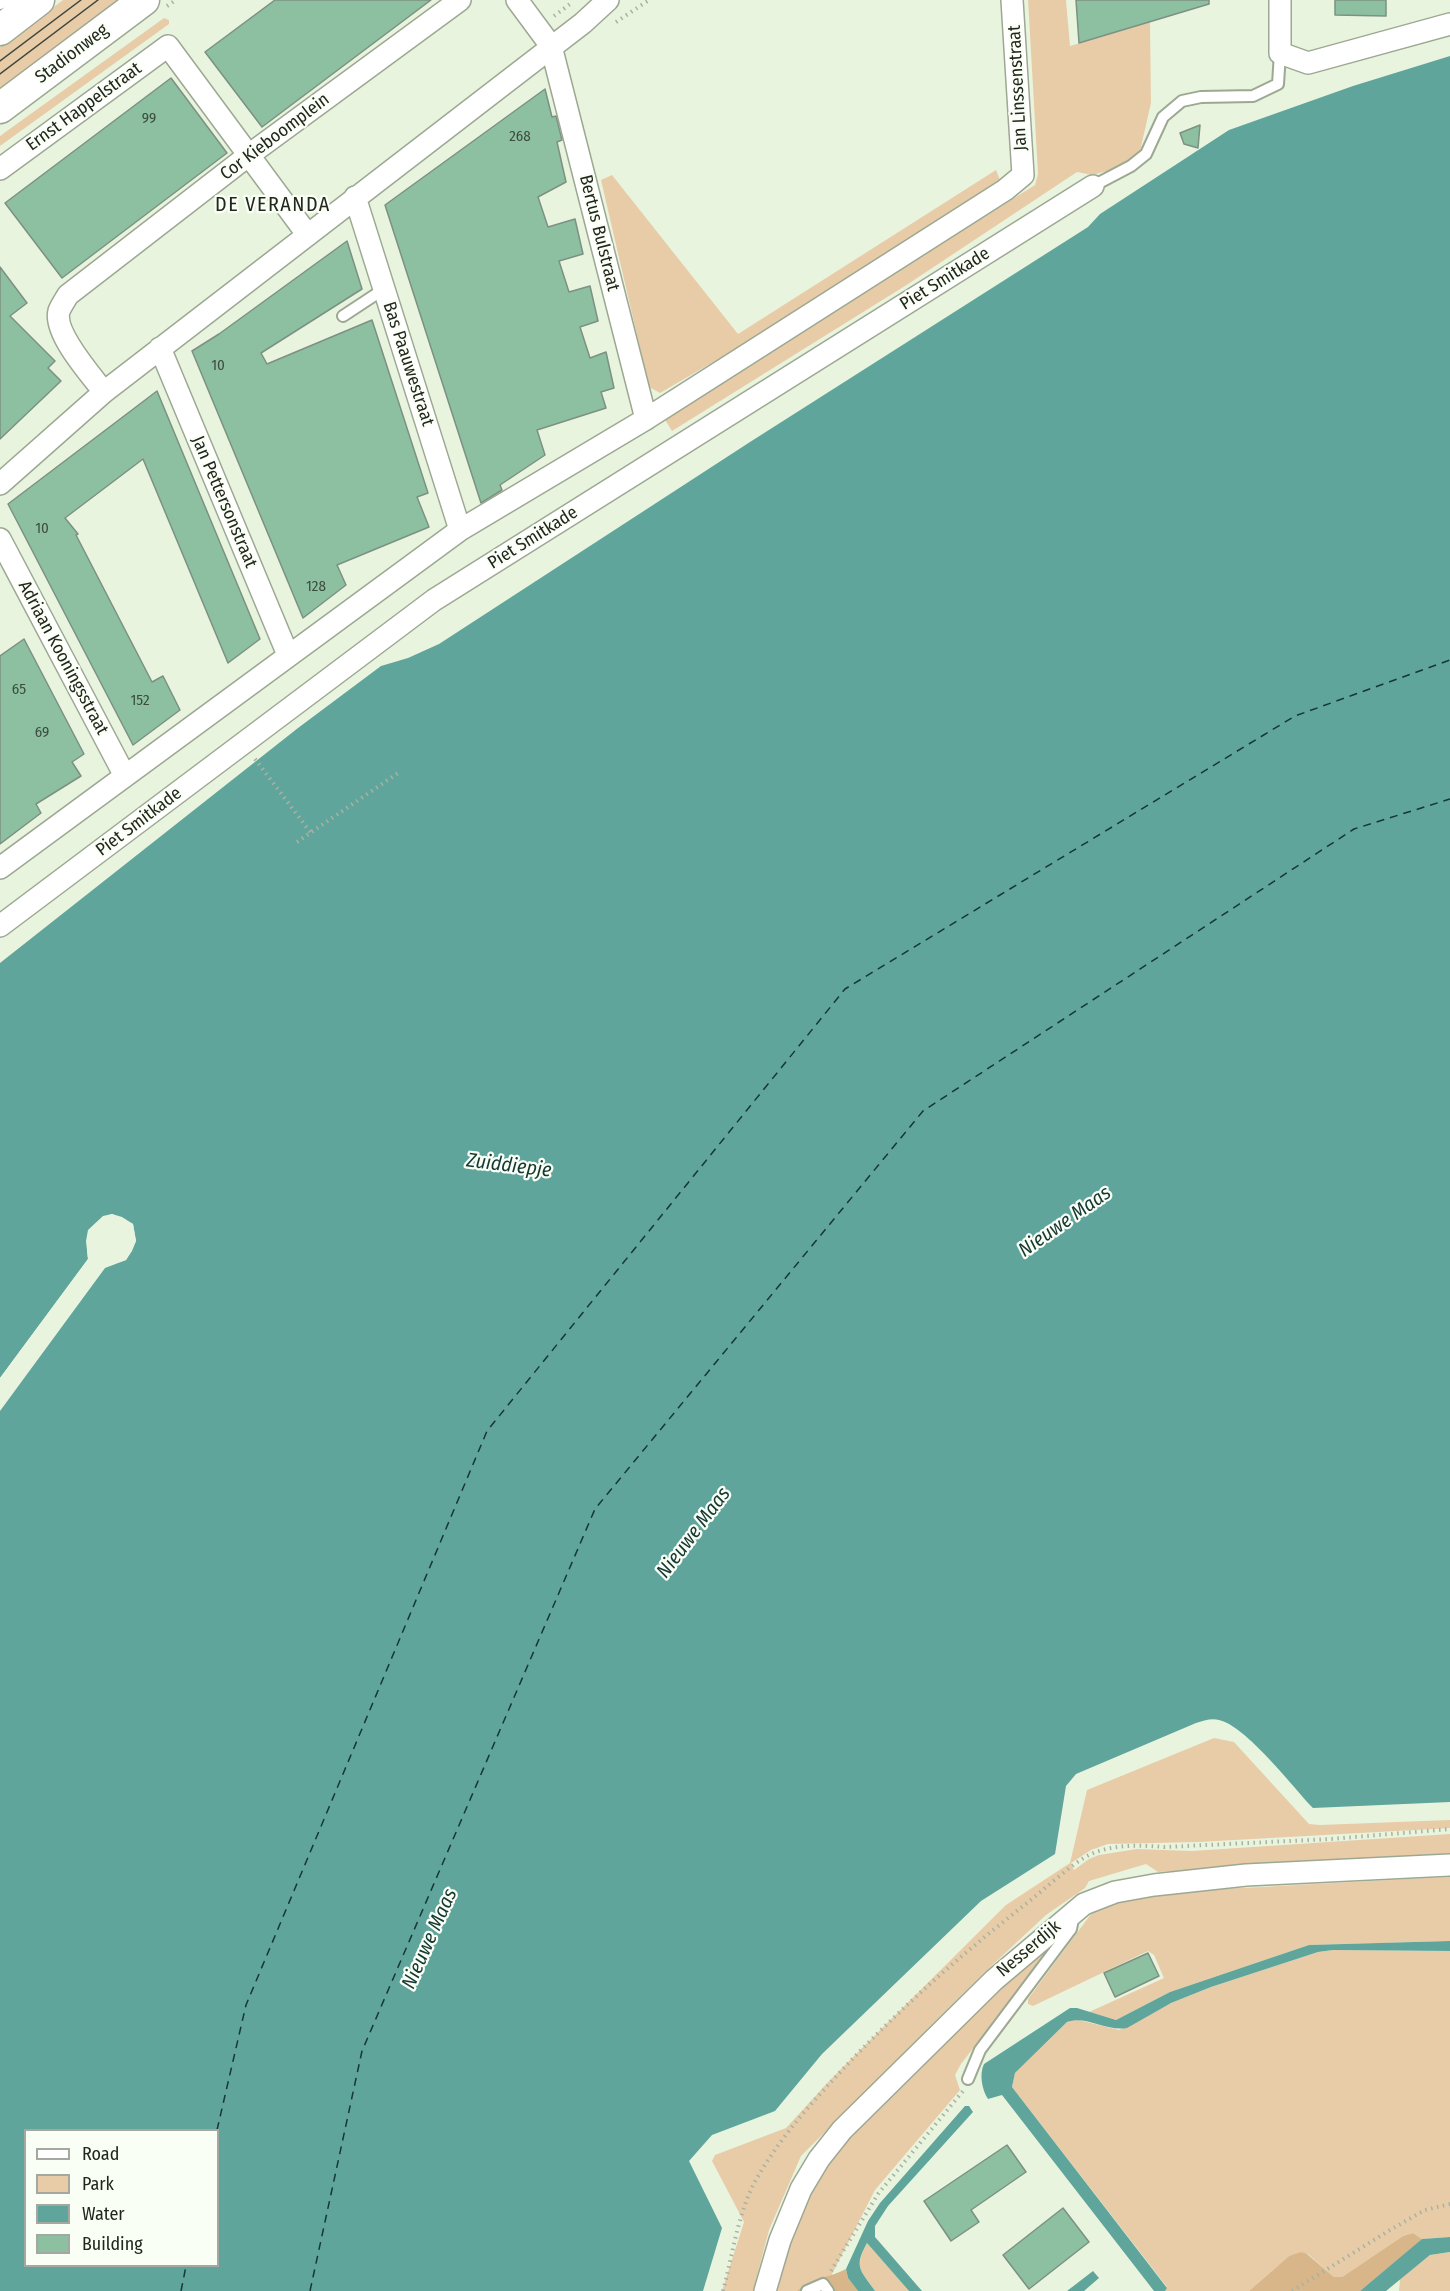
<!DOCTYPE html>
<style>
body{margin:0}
#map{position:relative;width:1450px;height:2291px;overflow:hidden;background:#e9f4df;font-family:"Fira Sans Condensed",sans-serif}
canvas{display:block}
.legend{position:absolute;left:24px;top:2129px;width:195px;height:138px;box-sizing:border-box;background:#fafff6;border:2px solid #a4a8a0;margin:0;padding:8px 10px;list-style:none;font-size:18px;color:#22261f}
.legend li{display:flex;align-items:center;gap:12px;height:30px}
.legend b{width:30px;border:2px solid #a4a8a0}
</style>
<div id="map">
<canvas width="1450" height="2291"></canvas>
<ul class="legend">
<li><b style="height:8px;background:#fff"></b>Road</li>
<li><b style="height:16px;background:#e8cca8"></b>Park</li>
<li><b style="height:16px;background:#5fa59c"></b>Water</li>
<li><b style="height:16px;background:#8cc0a0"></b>Building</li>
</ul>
</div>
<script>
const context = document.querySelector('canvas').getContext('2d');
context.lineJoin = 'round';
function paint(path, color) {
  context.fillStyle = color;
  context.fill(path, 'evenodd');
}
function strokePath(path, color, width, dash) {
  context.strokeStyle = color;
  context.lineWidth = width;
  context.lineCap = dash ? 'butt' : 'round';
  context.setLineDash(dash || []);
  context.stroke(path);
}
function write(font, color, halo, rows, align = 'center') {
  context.font = font + ' "Fira Sans Condensed",sans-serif';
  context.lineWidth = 4.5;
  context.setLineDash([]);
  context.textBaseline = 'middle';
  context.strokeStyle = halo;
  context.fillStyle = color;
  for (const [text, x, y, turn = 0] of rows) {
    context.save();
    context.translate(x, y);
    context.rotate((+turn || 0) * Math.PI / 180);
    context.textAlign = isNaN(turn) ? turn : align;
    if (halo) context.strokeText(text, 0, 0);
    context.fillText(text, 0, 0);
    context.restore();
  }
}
paint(new Path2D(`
 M63,0H122L0,93V47Z
 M1028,0H1066L1070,46L1150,22L1151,103L1140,151L1132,161L1122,167L1092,175L1077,172L905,286L672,431L664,418L1035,185L1038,174Z
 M164,18L169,20V24L0,146V136Z
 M996,170L1000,180L727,354L660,393L649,387L601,180L612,175L738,334Z
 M1214,1738L1234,1742L1309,1824L1320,1825L1450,1820V1828L1199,1842L1108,1844L1091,1850L1071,1863L1074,1870L1089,1859L1099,1855L1137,1849L1192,1851L1450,1834V1854L1158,1872L1146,1864L1089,1881L1085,1888L1046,1915L987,1970L801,2156L769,2230L753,2291H722L744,2222L712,2161L715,2155L786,2128L830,2080L1006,1905L1070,1863L1087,1790Z
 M1450,1877V1941L1309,1945L1170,1992L1116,2020L1089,2012L1164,1978L1154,1955L1148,1951L1033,2006L1028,2004V1999L1091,1914C1138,1887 1209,1890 1262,1887C1325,1883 1387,1880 1450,1877Z
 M1053,1935L1058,1939L961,2064L955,2075L960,2090L875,2190L830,2278L797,2291H777L797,2221L808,2195L837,2151L882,2103Z
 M1333,1950L1450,1951V2237L1422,2239L1413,2233L1403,2236L1342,2277H1334L1308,2254L1289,2256L1249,2291H1165L1167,2287L1012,2087L1015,2073L1067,2022L1075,2019L1119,2030L1171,2003L1211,1987L1318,1952Z
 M867,2243L909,2291H875C860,2268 854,2269 867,2243Z
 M1450,2252V2291H1399L1400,2279L1430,2255Z`), '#e8cca8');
paint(new Path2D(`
 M1413,2233L1422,2239L1418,2243L1360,2291H1249L1289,2256L1301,2252L1307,2254L1334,2277H1342L1403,2236Z
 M846,2269L848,2278L858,2291H797C810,2279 831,2277 846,2269Z`), '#d8b689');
paint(new Path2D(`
 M1450,56V1802L1313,1808C1292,1786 1246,1726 1219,1720C1211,1718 1203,1721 1196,1723L1076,1774L1066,1786L1055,1854L981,1901L822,2054L775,2111L712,2135L689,2161L722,2228L703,2291H0V1408L105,1267L126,1260L136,1241L133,1224L112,1214C87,1226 85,1231 88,1259L0,1378V963L298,728L381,666L408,658L439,644L750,442L1088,227L1100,214L1229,130L1353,86ZM26,2130H218V2266H26Z
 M1450,1941V1951L1333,1950L1318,1952L1211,1987L1171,2003L1127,2028C1107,2032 1086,2015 1067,2022L1015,2073L1012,2087L1167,2288L1165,2291H1154L1002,2095L988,2099C982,2090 979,2074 984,2064L1070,2008H1077L1116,2020L1170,1992L1309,1945Z
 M965,2106H969L973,2112L888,2206L875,2226V2237L922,2291H909L867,2243C853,2268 861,2270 875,2291H858L848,2278L846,2269L868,2221L880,2203Z
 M1450,2237V2252L1430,2255L1386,2291H1360L1422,2239Z
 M1093,2271L1099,2278L1084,2291H1067Z`), '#5fa59c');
paint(new Path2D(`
 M112,1214L122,1217L133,1224L136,1241L132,1251L126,1260L105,1268L0,1411V1402L102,1266L124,1258L130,1250L133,1241L131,1226L112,1217L104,1219L97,1224L91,1231L89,1241L90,1260L0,1381V1378L88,1259L86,1241L88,1230L103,1216Z`), '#e9f4df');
strokePath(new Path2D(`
 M217,2130L246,2005L487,1431L845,989L1295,716L1450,660
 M181,2291L186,2266
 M310,2291L362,2051L595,1509L923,1111L1354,829L1450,799`), '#163834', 1.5, [8, 6]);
const building = new Path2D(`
 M275,0H431L262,127L205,52Z
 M1076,0H1209V4L1079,43Z
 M1335,0H1386V16L1335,15Z
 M171,78L227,153L62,278L5,203Z
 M545,89L552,117L556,116L562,140L557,142L566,182L538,197L548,227L575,219L583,254L559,261L569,292L590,286L598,321L580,327L590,358L606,352L614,388L601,392L606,408L537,430L545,455L500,485L502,490L481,503L385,205Z
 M1200,125L1198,148L1184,144L1180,133Z
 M347,241L362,289L261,353L267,364L372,320L428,493L417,497L429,527L337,565L346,585L303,618L192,351L219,334Z
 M0,267L27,303L10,316L55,361L48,368L61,381L0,439Z
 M157,391L260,639L228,663L143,459L65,518L78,534L76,535L152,682L163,676L180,710L133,745L8,504Z
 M24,639L84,754L72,762L81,776L36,804L41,813L0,844V656Z
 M1148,1953L1159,1976L1115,1997L1104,1973Z
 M1007,2145L1026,2172L971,2210L979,2222L951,2241L924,2201Z
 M1063,2208L1089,2242L1029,2289L1003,2255Z`);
paint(building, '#8cc0a0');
strokePath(building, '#7c9183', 1.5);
const lane = new Path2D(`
 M0,4L12,0
 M1093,186L1131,166L1146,154L1163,117L1182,101L1201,97L1253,96L1278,84L1280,53
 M343,316L384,289
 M968,2079L980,2050L1071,1929L1074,1914
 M807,2291L823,2284L828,2291`);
const street = new Path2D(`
 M517,0L551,46L646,419
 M1280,0V53L1308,63L1450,24
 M0,169L168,46L307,234
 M355,197L460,530
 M160,348L288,655
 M104,392C91,375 53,333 59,311C61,306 65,300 68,295L249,155L460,0
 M0,484L104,392L583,23L608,0
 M0,539L125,776
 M0,868L460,530L646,419L1005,190L1023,175L1012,0
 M0,926L434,600L1093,186
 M765,2291L780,2240L801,2189L819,2159L842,2130L994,1980L1084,1904L1115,1892L1154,1885L1246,1875L1450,1865`);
const secondary = new Path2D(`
 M0,30L39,0
 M0,108L144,0`);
strokePath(lane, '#9da893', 14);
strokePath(street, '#9da893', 24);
strokePath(secondary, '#9da893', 33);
strokePath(new Path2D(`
 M167,6L176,0
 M554,16L570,4
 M616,22L649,0
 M255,759L311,833
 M297,842L401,771
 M831,2271L878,2194L963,2091
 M723,2291C733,2254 738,2211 757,2178C777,2143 805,2110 832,2081C892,2015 958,1957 1027,1903C1044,1890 1071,1864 1089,1855C1112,1844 1139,1845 1165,1847L1331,1839L1450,1829
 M1292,2291L1390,2230L1425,2210L1450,2204`), '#a9b2a1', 4, [1.5, 4.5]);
strokePath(lane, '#fff', 10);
strokePath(street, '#fff', 21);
strokePath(secondary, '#fff', 30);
strokePath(new Path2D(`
 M0,61L81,0
 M0,74L98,0`), '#41463d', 1.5);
write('15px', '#3c4c3f', null, [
 ["99",149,119],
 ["268",520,137],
 ["10",218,366],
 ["10",42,529],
 ["128",316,587],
 ["65",19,690],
 ["152",140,701],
 ["69",42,733]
]);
write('18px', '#22261f', '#fafff6', [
 ["Stadionweg",72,54,-37],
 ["Jan Linssenstraat",1018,88,-93],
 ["Ernst Happelstraat",84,107,-36],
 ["Cor Kieboomplein",275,137,-37],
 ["Bertus Bulstraat",599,233,76],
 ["Piet Smitkade",945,279,-32],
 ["Bas Paauwestraat",408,364,72],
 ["Jan Pettersonstraat",224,502,67],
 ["Piet Smitkade",533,538,-32],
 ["Adriaan Kooningsstraat",63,658,62],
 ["Piet Smitkade",139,822,-37],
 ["Nesserdijk",1029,1949,-40]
]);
context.letterSpacing = '1.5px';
write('20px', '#22261f', '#fafff6', [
 ["DE VERANDA",273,205]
]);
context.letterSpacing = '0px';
write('italic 20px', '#163834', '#fafff6', [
 ["Zuiddiepje",509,1166,7],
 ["Nieuwe Maas",1065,1222,-35],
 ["Nieuwe Maas",694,1533,-53],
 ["Nieuwe Maas",430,1939,-66]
]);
</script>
